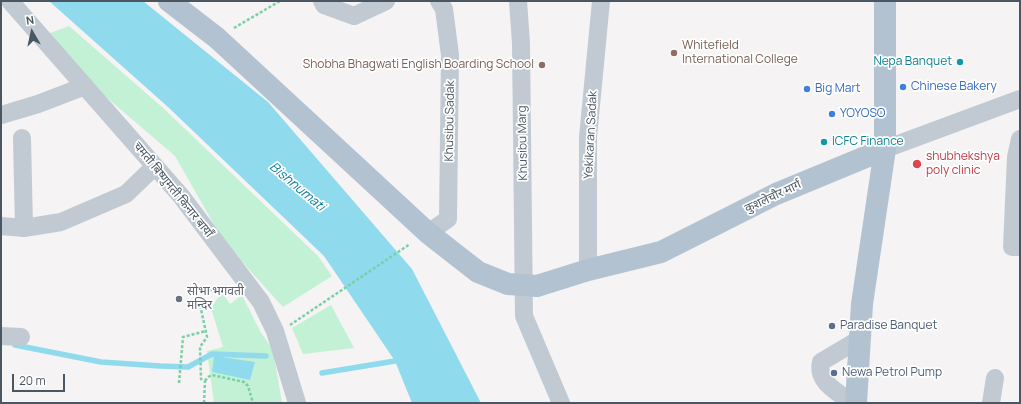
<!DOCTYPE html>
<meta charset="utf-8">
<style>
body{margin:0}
#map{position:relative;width:1021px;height:404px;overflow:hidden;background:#f5f3f3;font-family:Manrope,sans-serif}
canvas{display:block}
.frame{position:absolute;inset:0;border:2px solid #4a5661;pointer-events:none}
.north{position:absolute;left:12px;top:12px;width:40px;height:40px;-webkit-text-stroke:3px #fff;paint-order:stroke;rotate:351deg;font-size:11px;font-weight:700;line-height:16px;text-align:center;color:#4a5661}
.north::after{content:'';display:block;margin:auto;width:14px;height:18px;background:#4a5661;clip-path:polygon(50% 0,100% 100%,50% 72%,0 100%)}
.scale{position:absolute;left:12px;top:374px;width:53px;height:18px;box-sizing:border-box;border:2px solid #4a5661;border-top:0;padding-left:5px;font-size:12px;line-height:14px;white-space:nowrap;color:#4a5661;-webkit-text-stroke:3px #fff;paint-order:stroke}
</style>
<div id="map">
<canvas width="1021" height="404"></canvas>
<div class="frame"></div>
<div class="north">N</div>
<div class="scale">20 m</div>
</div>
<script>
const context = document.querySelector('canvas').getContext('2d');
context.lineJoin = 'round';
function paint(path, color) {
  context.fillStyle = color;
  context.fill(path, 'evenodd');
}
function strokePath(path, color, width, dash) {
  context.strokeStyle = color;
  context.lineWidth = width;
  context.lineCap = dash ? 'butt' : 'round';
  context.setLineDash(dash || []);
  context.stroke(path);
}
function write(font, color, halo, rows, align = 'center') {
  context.font = font + ' Manrope,"Noto Sans Devanagari",sans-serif';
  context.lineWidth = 3.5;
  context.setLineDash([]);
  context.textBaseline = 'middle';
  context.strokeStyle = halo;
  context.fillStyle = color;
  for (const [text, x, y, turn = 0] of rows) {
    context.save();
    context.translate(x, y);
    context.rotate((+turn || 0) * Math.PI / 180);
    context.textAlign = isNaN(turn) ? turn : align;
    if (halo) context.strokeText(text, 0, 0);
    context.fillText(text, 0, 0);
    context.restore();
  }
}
paint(new Path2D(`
 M69,26L162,107L318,256L332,276L283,307L224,242L175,156L37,38Z
 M222,292L230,304L242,295L260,331L273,350L282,403H214L207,351L223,347L211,308Z
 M331,305L354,348L303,354L292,328Z`), '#c3f1d5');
paint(new Path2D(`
 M49,1H143L268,102L412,269L481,403H412L395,361L324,256L168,107Z
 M214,356L255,362L250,380L212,372Z`), '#90daee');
strokePath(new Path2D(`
 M15,345L101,362L160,366L188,367L212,354L266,356
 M322,373L395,361`), '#90daee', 5.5);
strokePath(new Path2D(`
 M234,28L280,1
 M290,325L410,244
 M205,381L208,377L212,375L244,382L248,386L253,403
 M179,383L183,337L206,331
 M204,403L205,381L201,379L200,347L207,337L199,300L203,292L227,286`), '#7ad0a6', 2.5, [3, 2]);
strokePath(new Path2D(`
 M10,1L181,196L261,302L275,331L297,403
 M322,1L324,5L354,16L386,1
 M518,1L521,43L524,316L561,403
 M1,115L38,104L85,86
 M22,138L24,228
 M1020,139L1016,157L1012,247H1020
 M885,149L1020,99
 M1,226L24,228L61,222L126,194L155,166
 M428,233L448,219L450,55L444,9L439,1
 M588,270V137L601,1
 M1,336L21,337
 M852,403C838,392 816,382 821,362L858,340
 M991,403L995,378`), '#c1cad2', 18);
strokePath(new Path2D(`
 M169,1L217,38L428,233L478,272L508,284L537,286L588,270L661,252L776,194L885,149
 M856,403L862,304L885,149V1`), '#b3c2d1', 22);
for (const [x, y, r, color] of [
 [674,53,4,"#8d6e63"],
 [960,62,4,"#0f9aa8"],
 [542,65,4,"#8d6e63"],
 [903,87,4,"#3f7fe0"],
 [807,89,4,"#3f7fe0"],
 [832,114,4,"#3f7fe0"],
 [824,142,4,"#0f9aa8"],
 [917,164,5,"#e0444e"],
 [179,299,4,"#6b7280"],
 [832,326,4,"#5c6f8a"],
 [834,373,4,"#5c6f8a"]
]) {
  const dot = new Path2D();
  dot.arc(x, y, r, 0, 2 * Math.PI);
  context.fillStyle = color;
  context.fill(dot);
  strokePath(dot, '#fff', 1.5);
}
write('12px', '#785e54', '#fff', [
 ["Whitefield",682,46],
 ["International College",682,60],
 ["Shobha Bhagwati English Boarding School",534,65,"right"]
], 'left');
write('12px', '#0d838f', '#fff', [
 ["Nepa Banquet",952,62],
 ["ICFC Finance",832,142,"left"]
], 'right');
write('12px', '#366cbe', '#fff', [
 ["Chinese Bakery",911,87],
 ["Big Mart",815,89],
 ["YOYOSO",840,114]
], 'left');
write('12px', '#4a5661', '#fff', [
 ["Khusibu Sadak",450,121,-89],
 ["Yekikaran Sadak",591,135,-87],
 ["Khusibu Marg",523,143,-91],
 ["चमती बिष्णुमती किनार बायाँ",173,190,51],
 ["कुशलेचौर मार्ग",773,197,-25]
]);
write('12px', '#be3a42', '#fff', [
 ["shubhekshya",926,157],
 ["poly clinic",926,171]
], 'left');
write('12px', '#5b616d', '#fff', [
 ["सोभा भगवती",187,292],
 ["मन्दिर",187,306]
], 'left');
write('12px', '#4e5e75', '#fff', [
 ["Paradise Banquet",840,326],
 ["Newa Petrol Pump",842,373]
], 'left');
write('italic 13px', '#0c7c9b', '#fff', [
 ["Bishnumati",297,187,40]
]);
</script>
